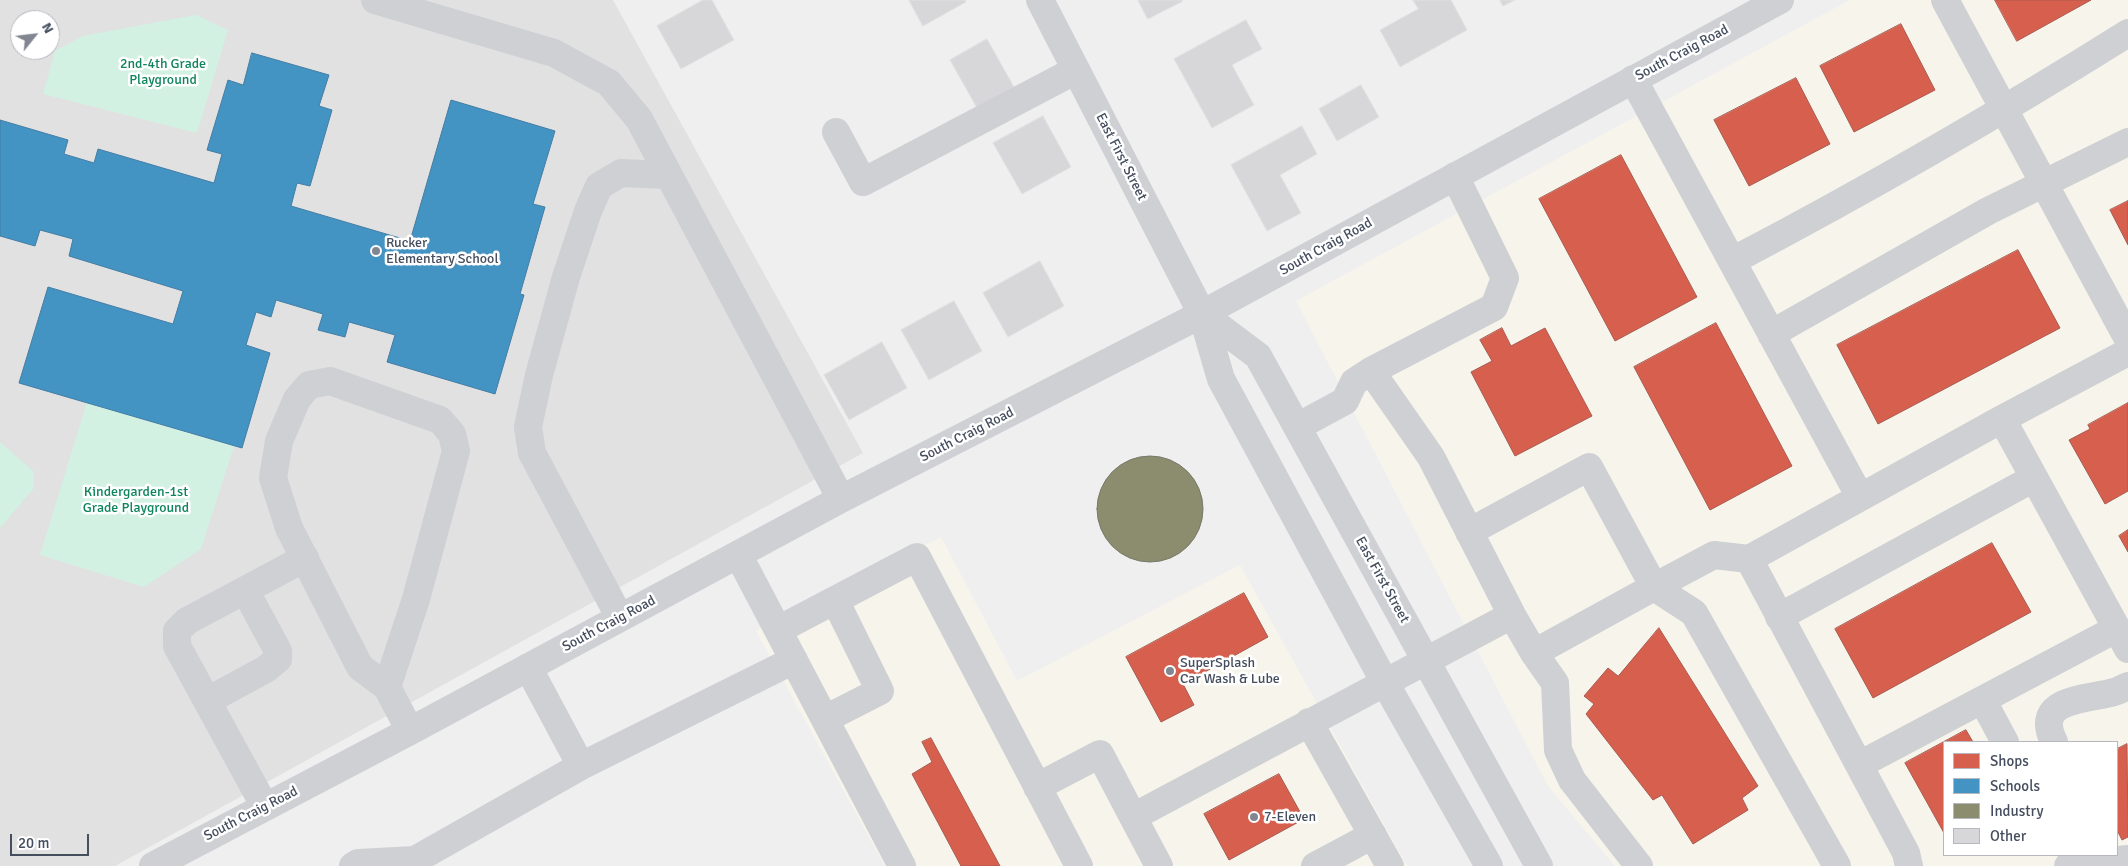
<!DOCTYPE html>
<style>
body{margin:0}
#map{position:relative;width:2128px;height:866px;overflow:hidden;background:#f0efef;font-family:Signika,sans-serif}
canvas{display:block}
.legend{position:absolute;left:1943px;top:741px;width:175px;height:115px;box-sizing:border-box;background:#fff;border:1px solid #b5b8bf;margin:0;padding:6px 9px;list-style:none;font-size:15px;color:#454e5e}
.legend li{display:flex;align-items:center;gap:10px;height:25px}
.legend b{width:25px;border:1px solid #b5b8bf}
.north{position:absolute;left:10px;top:10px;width:50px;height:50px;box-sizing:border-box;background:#fff;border:1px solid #b5b8bf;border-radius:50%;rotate:61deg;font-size:14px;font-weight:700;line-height:20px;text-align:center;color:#454e5e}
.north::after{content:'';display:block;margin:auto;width:18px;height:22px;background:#818691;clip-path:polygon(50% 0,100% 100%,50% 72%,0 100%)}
.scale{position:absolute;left:10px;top:834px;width:79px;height:22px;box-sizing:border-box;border:2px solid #454e5e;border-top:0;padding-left:6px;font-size:15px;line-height:18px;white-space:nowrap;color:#454e5e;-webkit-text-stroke:4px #fff;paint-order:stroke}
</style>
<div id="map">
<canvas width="2128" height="866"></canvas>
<ul class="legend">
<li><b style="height:14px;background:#d6604d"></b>Shops</li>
<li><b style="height:14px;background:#4393c3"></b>Schools</li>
<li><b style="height:14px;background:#8c8c6e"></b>Industry</li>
<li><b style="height:14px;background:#d7d7d9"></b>Other</li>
</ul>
<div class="north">N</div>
<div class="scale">20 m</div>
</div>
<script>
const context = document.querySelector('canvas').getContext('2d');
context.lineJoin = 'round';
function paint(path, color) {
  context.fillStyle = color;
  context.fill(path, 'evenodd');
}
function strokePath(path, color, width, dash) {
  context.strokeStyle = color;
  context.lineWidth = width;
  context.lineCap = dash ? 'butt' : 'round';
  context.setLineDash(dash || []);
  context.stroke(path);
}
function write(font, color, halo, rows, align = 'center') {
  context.font = font + ' Signika,sans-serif';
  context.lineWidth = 5;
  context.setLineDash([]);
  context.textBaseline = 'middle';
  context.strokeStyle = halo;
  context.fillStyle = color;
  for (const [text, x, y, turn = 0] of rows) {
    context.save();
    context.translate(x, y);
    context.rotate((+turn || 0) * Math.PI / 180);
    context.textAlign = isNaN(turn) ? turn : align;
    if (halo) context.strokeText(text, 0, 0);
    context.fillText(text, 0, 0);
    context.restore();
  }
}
paint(new Path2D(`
 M1850,0H2128V866H1615L1548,786L1296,301ZM1944,742H2117V855H1944Z
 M941,537L1017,681L1240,565L1407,866H885L756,631Z`), '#f7f5eb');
paint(new Path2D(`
 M0,0H613L863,453L115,866H0ZM20,20H50V50H20Z`), '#e1e1e2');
paint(new Path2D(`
 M196,15L228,30L197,133L43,94L55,51L83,36Z
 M87,402L234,446L201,549L144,587L40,555Z
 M0,442L34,472V488L0,528Z`), '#d2f1e3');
const shops = new Path2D(`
 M1995,0H2091L2017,41Z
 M1901,24L1935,90L1854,132L1820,66Z
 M1796,78L1830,144L1749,186L1714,120Z
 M1621,155L1697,297L1615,341L1539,199Z
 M2128,201V245L2110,210Z
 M2018,250L2060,328L1878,424L1837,345Z
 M1716,323L1792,466L1710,510L1634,367Z
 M1502,328L1511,346L1545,328L1592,416L1515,456L1471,372L1492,361L1480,340Z
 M2128,403V491L2105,504L2069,440L2090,429L2088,425Z
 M2128,530V552L2119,536Z
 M1992,543L2031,612L1873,698L1835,629Z
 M1244,593L1268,637L1183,684L1194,705L1161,722L1126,657Z
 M1659,628L1758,786L1742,798L1748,810L1693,844L1662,795L1653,800L1586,714L1594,704L1584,696L1608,668L1618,676Z
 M1966,730L1973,742H1944V833L1905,763Z
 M931,738L1000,866H961L912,774L932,762L922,742Z
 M2127,744L2128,837L2122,840L2117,830V749Z
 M1279,774L1304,819L1229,860L1204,814Z`);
paint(shops, '#d6604d');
strokePath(shops, '#aa5b52', 1);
const schools = new Path2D(`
 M252,53L329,75L319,106L332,110L310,186L297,183L291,206L410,241L451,100L555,131L533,204L545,207L520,294L524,295L495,394L387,362L395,335L349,322L345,337L318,330L323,314L276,300L271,317L256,312L246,345L270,353L242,448L19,383L48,287L173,324L183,291L69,256L73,239L40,230L35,246L0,236V120L68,140L64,154L94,163L98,149L214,183L222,154L207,150L228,80L243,85Z`);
paint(schools, '#4393c3');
strokePath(schools, '#447ea5', 1);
const industry = new Path2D(`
 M1097 509a53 53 0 1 1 106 0a53 53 0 1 1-106 0Z`);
paint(industry, '#8c8c6e');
strokePath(industry, '#777969', 1);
const building = new Path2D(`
 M703,0H712L734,40L681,69L657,26Z
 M909,0H965L966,2L923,26Z
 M1138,0H1182L1183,1L1148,19Z
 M1413,0H1451L1467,30L1400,67L1380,30L1418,9Z
 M1500,0H1515L1503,6Z
 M1246,20L1262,49L1232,65L1254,105L1212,128L1174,59Z
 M987,39L1014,87L977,108L950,60Z
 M1361,85L1379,117L1337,141L1319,109Z
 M1043,116L1071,167L1022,194L993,143Z
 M1302,126L1317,154L1280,175L1301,213L1267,231L1231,165Z
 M1040,261L1064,306L1008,337L983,293Z
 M954,301L982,351L929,380L901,330Z
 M882,342L907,388L849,420L824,375Z`);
paint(building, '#d7d7d9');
strokePath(building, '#e1e1e2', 1);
strokePath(new Path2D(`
 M375,0L554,53L609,83L639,119L841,499
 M1040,0L1202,314L1221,379L1384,681L1489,866
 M1945,0L2128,339
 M1633,79L1860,497
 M836,132L863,182L1076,70
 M1732,261C1867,190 1999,114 2128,33
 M1202,314L1258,356L1539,866
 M1771,334L1988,211L2128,142
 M2002,419L2128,649
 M1297,427L1345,401L1354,382L1371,371L1494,307L1505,278L1455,176
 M1469,532L1589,467L1654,587L1714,555L1749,559
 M739,556L902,866
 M1512,615L1534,653L1555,683L1558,750L1572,780L1639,866
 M1779,617L2034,478
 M620,618L532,453L528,427L539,375L566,277L588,211L599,186L621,173L667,175
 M778,630L917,557L1079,866
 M1534,653L1654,587L1694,613L1837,866
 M528,667L581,766L794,660
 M387,687L416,599L456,451L452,434L440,420L330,381L309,385L297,399L279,441L273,478L289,528L360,667L387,687L410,731
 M207,701L266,669L278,659V651L245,590
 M1983,701L2005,742
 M825,719L880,691L835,600
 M1309,722L1390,866
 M2054,742C2032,697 2088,700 2114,692C2119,691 2123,688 2128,686
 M1859,765L2116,629
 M1037,787L1100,754L1133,817
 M265,807L177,646V631L187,621L305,558
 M153,866L410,731L841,499L1202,314L1780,0
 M353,866L358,863L415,860L581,766
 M1159,866L1133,817L1512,615L1431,457L1371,371
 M1315,866L1373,835
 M1909,866L1906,853L1749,559L2002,419L2128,352
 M2068,866L2128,859`), '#ced0d4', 28);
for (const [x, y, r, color] of [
 [376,251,5,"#818691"],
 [1170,671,5,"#818691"],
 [1254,817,5,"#818691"]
]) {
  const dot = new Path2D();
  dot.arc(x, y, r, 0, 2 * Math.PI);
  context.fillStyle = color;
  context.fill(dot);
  strokePath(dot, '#fff', 2);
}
write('14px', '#454e5e', '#fff', [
 ["South Craig Road",1682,53,-28],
 ["East First Street",1121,157,63],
 ["South Craig Road",1326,247,-29],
 ["South Craig Road",967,435,-27],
 ["East First Street",1382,580,61],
 ["South Craig Road",609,624,-28],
 ["South Craig Road",251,814,-27]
]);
write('14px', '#10855d', '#fff', [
 ["2nd-4th Grade",163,64],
 ["Playground",163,80],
 ["Kindergarden-1st",136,492],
 ["Grade Playground",136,508]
]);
write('14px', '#454e5e', '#fff', [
 ["Rucker",386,243],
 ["Elementary School",386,259],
 ["SuperSplash",1180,663],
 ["Car Wash & Lube",1180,679],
 ["7-Eleven",1264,817]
], 'left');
</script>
